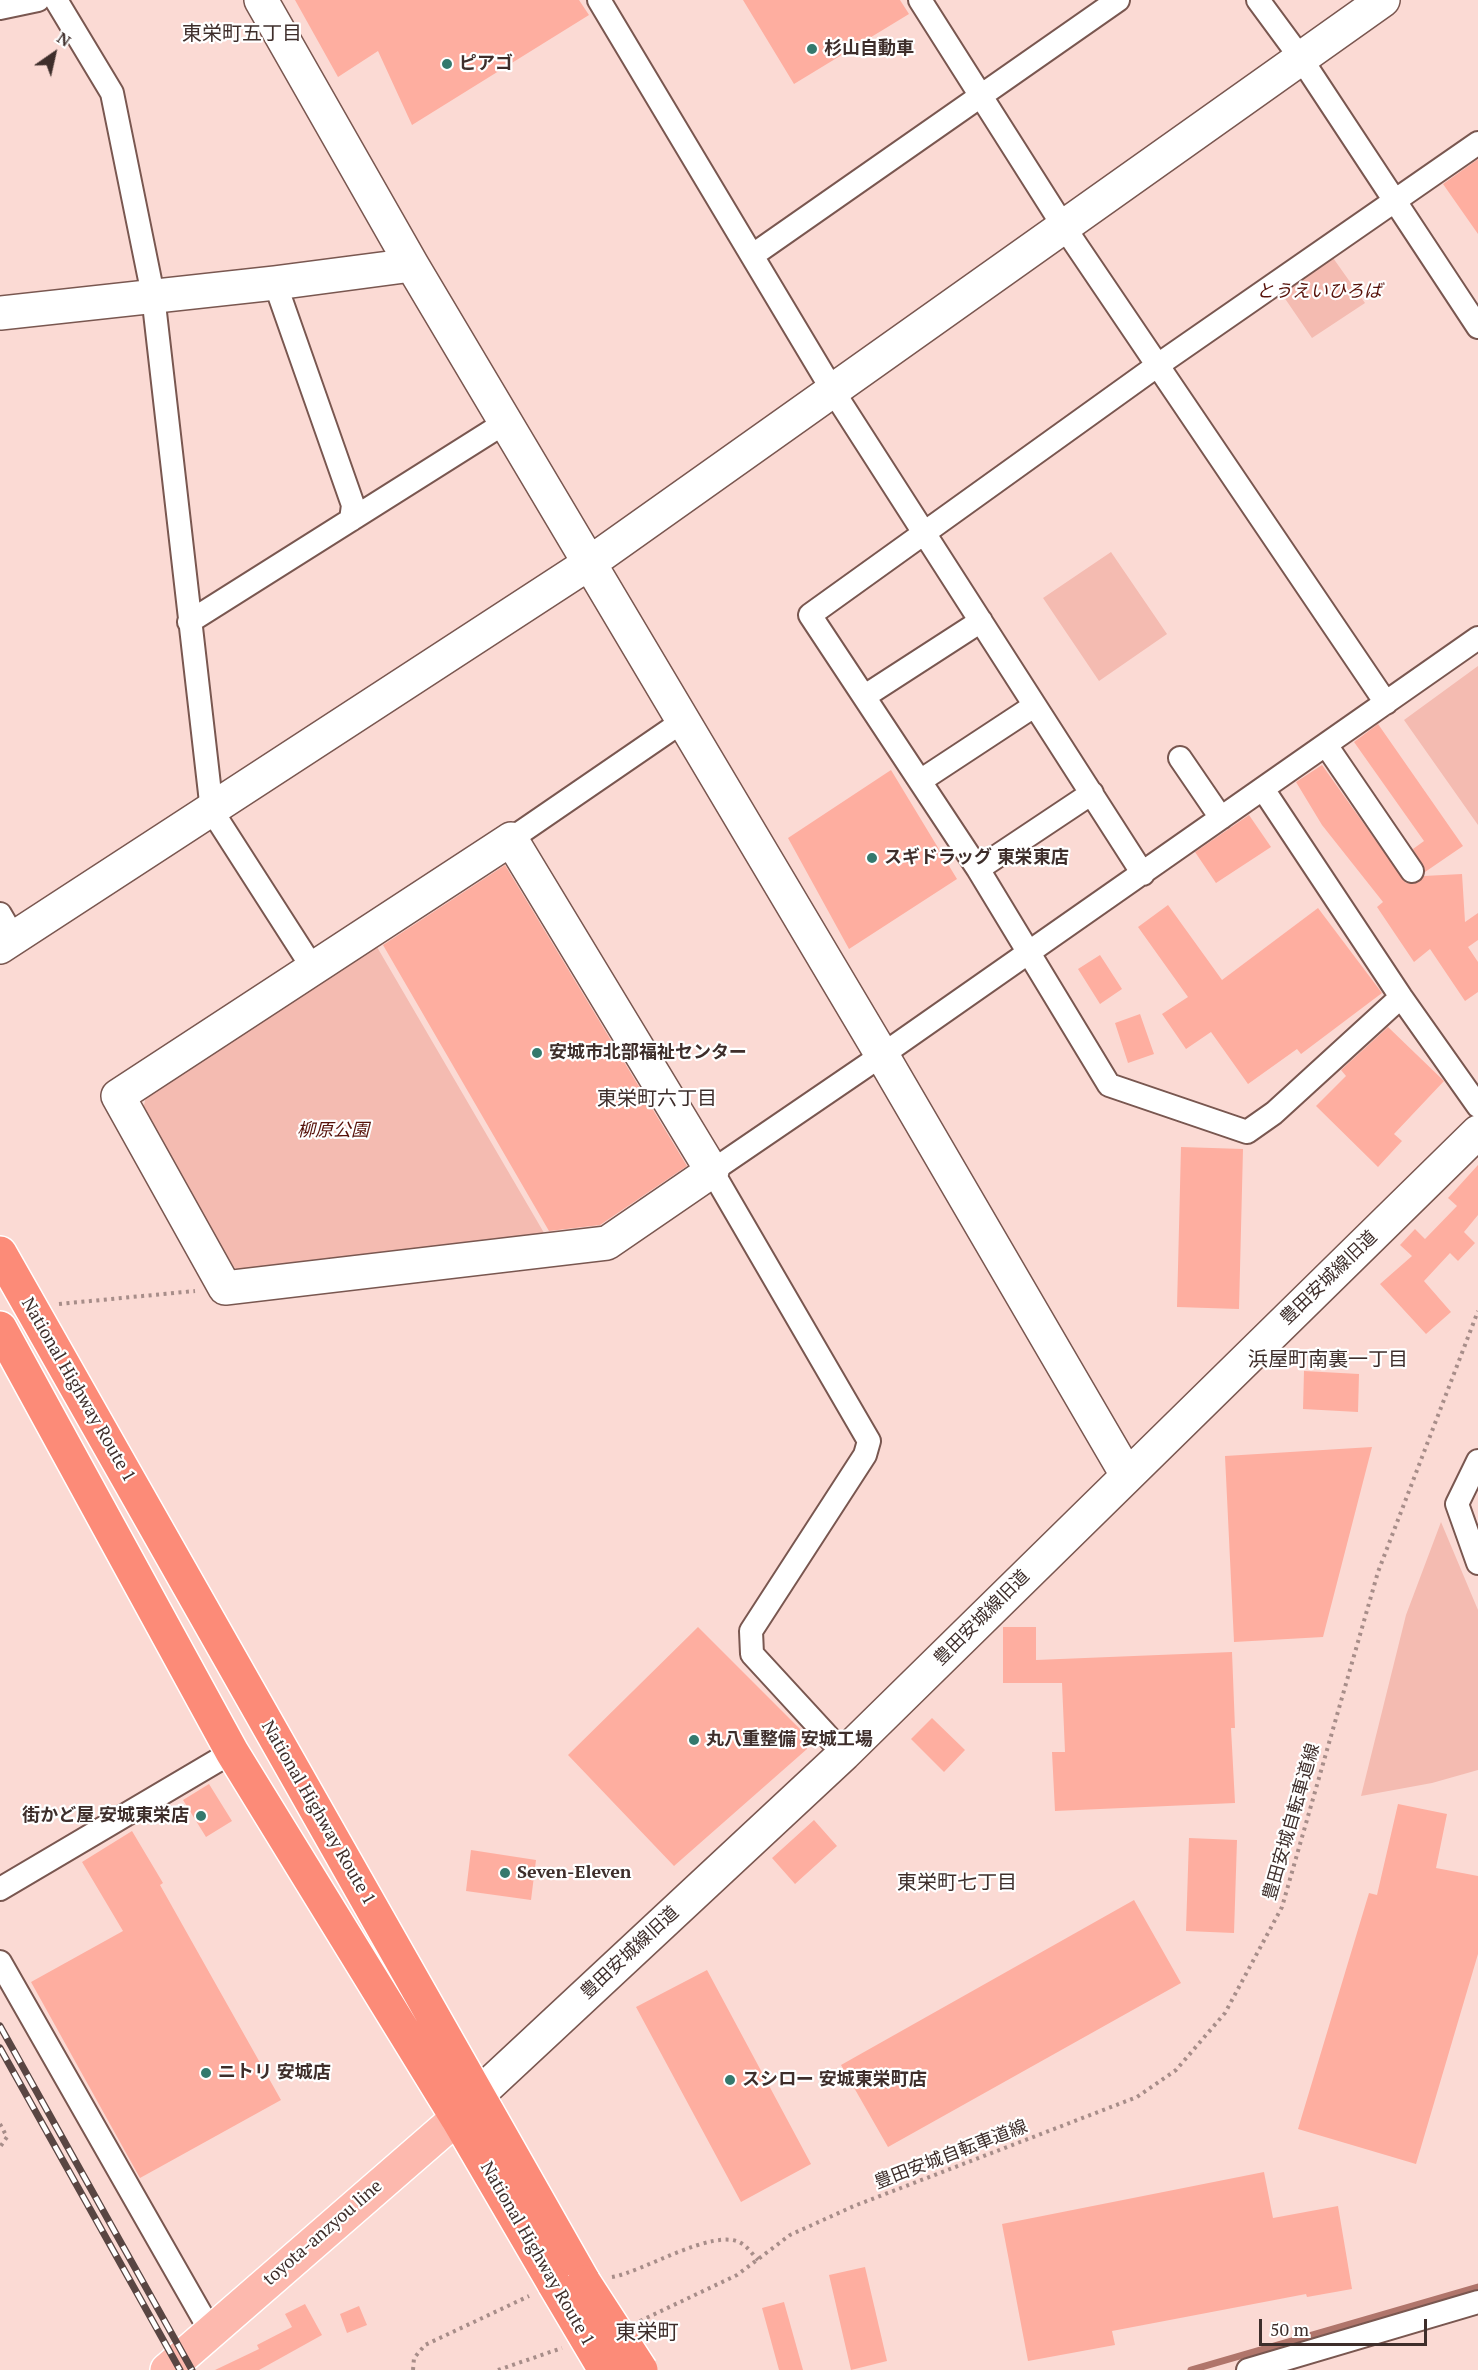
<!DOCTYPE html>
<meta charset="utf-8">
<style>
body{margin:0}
#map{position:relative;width:1478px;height:2370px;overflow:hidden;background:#fbdad4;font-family:"PT Serif",serif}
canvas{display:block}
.north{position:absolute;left:24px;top:24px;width:60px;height:60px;-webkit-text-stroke:4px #fff;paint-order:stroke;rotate:34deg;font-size:16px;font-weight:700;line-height:24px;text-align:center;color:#3e2e2b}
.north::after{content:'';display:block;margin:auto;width:21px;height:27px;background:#3e2e2b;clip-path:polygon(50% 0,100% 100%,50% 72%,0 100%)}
.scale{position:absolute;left:1259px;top:2319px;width:168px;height:27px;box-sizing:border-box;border:3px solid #3e2e2b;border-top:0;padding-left:8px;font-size:18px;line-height:21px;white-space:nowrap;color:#3e2e2b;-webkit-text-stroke:4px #fff;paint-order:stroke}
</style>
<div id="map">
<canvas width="1478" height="2370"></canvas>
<div class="north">N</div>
<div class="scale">50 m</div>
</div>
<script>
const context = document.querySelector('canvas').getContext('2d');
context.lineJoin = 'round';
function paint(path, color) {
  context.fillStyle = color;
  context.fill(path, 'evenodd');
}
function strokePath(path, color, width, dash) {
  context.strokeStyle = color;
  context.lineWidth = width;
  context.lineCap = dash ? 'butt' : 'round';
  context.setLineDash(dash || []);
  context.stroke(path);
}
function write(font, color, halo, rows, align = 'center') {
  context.font = font + ' "PT Serif","Noto Sans JP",serif';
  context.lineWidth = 4.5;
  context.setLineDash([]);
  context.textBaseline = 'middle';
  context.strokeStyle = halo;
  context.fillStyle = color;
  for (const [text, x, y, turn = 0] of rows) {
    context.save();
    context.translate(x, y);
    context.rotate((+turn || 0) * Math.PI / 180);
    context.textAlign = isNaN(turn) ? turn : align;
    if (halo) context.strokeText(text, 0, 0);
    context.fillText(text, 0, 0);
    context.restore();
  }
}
paint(new Path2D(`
 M1326,248L1365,303L1312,338L1275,284Z
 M1111,552L1167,634L1099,681L1043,598Z
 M1478,666V825L1404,720Z
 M377,947L547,1238L243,1273L232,1266L143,1109L146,1097Z
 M1441,1522L1478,1610V1770L1432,1783L1361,1796L1406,1615Z`), '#f4bbb1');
strokePath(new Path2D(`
 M1191,2370L1478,2287`), '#b0756b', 7);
paint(new Path2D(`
 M295,0H579L589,15L412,125L378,51L338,77Z
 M743,0H900L909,14L794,84Z
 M1478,159V234L1443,184Z
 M1378,724L1463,846L1425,872L1413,849L1424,841L1354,742Z
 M1322,765L1406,883L1419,882L1424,876L1462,874L1465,922L1478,913V940L1468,947L1478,962V992L1465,1001L1430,949L1414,962L1377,907L1383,902L1322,825L1296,782Z
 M891,770L957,879L849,949L788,838Z
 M1249,815L1271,847L1216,883L1195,852Z
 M505,865L687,1166L600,1225L549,1231L383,945Z
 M1168,905L1222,980L1318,908L1382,993L1301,1054L1297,1049L1248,1084L1211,1032L1186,1049L1162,1014L1188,997L1138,927Z
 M1100,955L1122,989L1100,1004L1078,969Z
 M1140,1014L1154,1054L1128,1063L1115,1023Z
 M1388,1027L1444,1081L1394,1134L1402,1141L1378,1167L1316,1106L1346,1076L1341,1070Z
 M1181,1147L1243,1149L1239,1309L1177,1307Z
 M1478,1165V1215L1464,1232L1475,1243L1458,1261L1450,1253L1424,1281L1451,1312L1426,1334L1380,1284L1412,1256L1400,1245L1415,1229L1425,1239L1457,1206L1448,1198Z
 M1304,1371L1359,1374L1358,1412L1303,1409Z
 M1372,1447L1323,1637L1234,1642L1225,1456Z
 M698,1627L803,1732L807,1749L674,1866L568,1755Z
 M1003,1627H1036V1660L1232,1652L1235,1728H1231L1235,1803L1055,1811L1052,1752H1065L1062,1683H1003Z
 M932,1718L965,1750L944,1772L911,1739Z
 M209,1784L232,1821L206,1837L183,1800Z
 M1398,1804L1447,1814L1436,1868L1478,1876V1954L1416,2164L1298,2129L1369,1893L1377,1895Z
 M814,1820L837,1846L795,1884L772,1858Z
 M132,1831L163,1883L160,1885L281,2100L140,2178L31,1982L123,1931L82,1862Z
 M1189,1838L1237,1840L1234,1933L1186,1931Z
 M471,1850L536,1860L531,1900L466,1891Z
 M1134,1900L1181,1983L888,2147L841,2065Z
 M707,1970L811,2164L741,2202L636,2007Z
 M1264,2172L1273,2218L1338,2206L1352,2289L1307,2297L1306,2294L1112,2331L1115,2345L1028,2361L1002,2224Z
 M865,2267L887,2361L851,2370L829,2275Z
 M784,2302L803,2370H779L762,2308Z
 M305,2304L322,2335L259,2370H215L259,2349L257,2345L292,2327L285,2314Z
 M359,2306L367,2325L347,2333L340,2314Z`), '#feaea0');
const street = new Path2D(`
 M56,0L112,93L153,295L212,811L314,970
 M599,0L833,391L1143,874
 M920,0L1064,227L1386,703
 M1258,0L1300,57L1478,327
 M0,8L38,0
 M753,255L1118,0
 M275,283L353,505L351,520
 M189,622L506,422
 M865,696L981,621
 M1326,745L1412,871
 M1180,758L1221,818
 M920,781L1034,706
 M1263,789L1401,997L1478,1106
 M511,839L683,721
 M978,869L1092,793
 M0,914L14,938
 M1401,997L1274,1113L1247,1132L1109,1085L978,869L810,615L1158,365L1478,143
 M1478,1461L1457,1504L1478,1563
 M844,1754L752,1654L751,1631L865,1455L869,1441L712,1171L882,1055L1478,638
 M0,1889L232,1752
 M0,1962L210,2330
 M1248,2370L1478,2302`);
const secondary = new Path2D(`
 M261,0L412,265L882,1055L1127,1475
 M0,313L275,283L412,265
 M511,839L712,1171L607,1243L225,1288L118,1096Z
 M0,947L591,562L1383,0
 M478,2095L844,1754L1478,1132`);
const primary = new Path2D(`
 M167,2370L457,2118L476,2098`);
const highway = new Path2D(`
 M0,1253L584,2282
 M0,1328L232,1752L457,2118L554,2284`);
strokePath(street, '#795750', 26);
strokePath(secondary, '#795750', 36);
strokePath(primary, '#fff', 36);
strokePath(highway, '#fff', 36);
strokePath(new Path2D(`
 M59,1304L195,1291
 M0,2124L7,2137L0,2147
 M612,2277C643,2272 714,2227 741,2243C748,2247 753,2255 758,2260
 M640,2321L737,2275L790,2235L854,2206L1137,2097L1176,2070L1225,2013L1282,1907L1378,1572L1478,1311
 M413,2370L414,2358L425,2345L529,2296
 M498,2370L562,2348`), '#a78d89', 4, [3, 4.5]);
strokePath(street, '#fff', 22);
strokePath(secondary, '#fff', 33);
strokePath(primary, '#fdb9ae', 33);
strokePath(highway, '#fc8b78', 33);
const rail = new Path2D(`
 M0,2026L192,2370
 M0,2048L180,2370`);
strokePath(rail, '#594643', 7);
strokePath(rail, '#fff', 4.5, [14]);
const highwayBridge = new Path2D(`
 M584,2282L641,2370
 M554,2284L605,2370`);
strokePath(highwayBridge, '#fff', 36, []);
strokePath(highwayBridge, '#fc8b78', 33);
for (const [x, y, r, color] of [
 [812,49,6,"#34796d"],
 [447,64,6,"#34796d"],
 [872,858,6,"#34796d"],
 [537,1053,6,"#34796d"],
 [694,1740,6,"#34796d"],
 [201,1816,6,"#34796d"],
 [505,1873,6,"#34796d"],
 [206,2073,6,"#34796d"],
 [730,2080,6,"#34796d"]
]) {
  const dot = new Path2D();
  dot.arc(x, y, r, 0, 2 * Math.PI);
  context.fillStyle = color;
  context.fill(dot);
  strokePath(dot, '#fff', 2);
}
write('bold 18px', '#3e2e2b', '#fff', [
 ["杉山自動車",824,49],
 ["ピアゴ",459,64],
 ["スギドラッグ 東栄東店",884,858],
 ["安城市北部福祉センター",549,1053],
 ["丸八重整備 安城工場",706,1740],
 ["街かど屋 安城東栄店",189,1816,"right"],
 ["Seven-Eleven",517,1873],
 ["ニトリ 安城店",218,2073],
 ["スシロー 安城東栄町店",742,2080]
], 'left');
write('italic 18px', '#57120a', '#fff', [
 ["とうえいひろば",1319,292],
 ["柳原公園",333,1131]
]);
write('18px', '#3e2e2b', '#fff', [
 ["豊田安城線旧道",1329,1278,-44],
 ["National Highway Route 1",78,1390,60],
 ["豊田安城線旧道",982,1618,-45],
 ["National Highway Route 1",318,1813,60],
 ["豊田安城自転車道線",1292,1822,-74],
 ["豊田安城線旧道",630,1953,-43],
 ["豊田安城自転車道線",951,2155,-21],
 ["toyota-anzyou line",323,2233,-41],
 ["National Highway Route 1",537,2254,60]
]);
write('20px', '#3e2e2b', '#fff', [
 ["東栄町五丁目",242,34],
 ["東栄町六丁目",657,1099],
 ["浜屋町南裏一丁目",1328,1360],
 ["東栄町七丁目",957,1883]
]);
write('21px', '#3e2e2b', '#fff', [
 ["東栄町",647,2333]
]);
</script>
